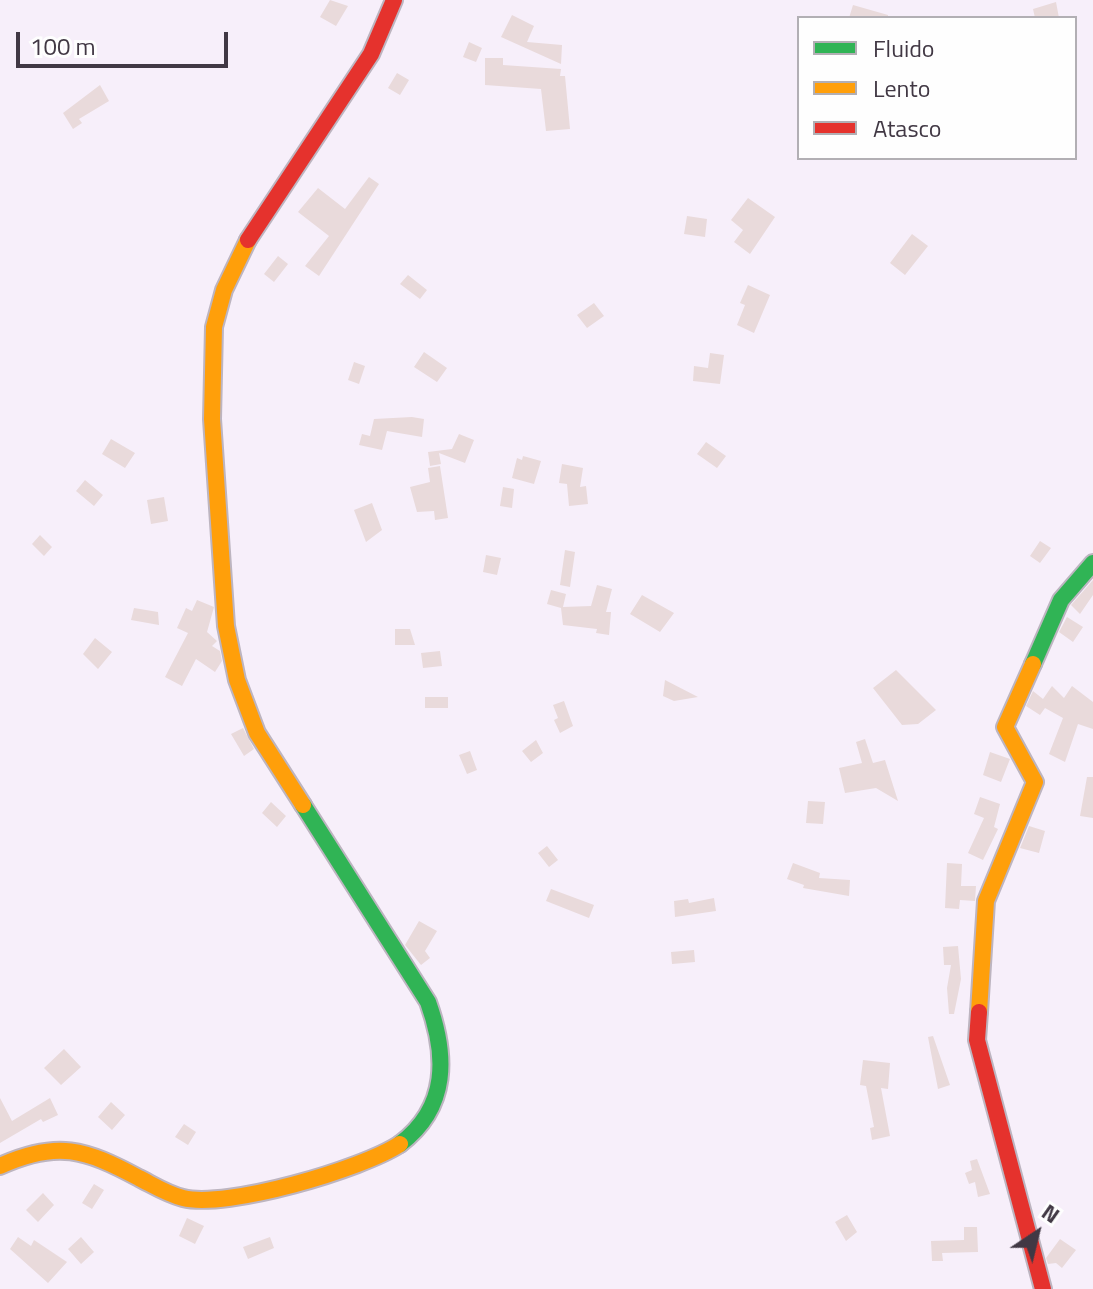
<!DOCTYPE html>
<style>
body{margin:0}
#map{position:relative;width:1093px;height:1289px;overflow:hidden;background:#f7effa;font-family:"Titillium Web",sans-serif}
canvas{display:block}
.legend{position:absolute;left:797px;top:16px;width:280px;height:144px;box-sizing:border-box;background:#fefefe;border:2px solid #b2afb4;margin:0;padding:10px 14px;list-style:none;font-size:24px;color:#413844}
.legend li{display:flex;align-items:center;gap:16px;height:40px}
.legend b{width:40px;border:2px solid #b2afb4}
.north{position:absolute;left:997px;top:1193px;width:80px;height:80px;-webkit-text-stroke:6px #fefefe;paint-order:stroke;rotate:35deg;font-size:22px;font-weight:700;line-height:32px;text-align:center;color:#413844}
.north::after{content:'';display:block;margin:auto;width:28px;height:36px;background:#413844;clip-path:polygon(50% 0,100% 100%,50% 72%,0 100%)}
.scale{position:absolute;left:16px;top:32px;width:212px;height:36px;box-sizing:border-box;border:4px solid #413844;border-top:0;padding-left:10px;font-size:24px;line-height:28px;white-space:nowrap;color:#413844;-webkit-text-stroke:6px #fefefe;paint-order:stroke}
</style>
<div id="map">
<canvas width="1093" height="1289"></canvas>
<ul class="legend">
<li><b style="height:10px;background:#30b455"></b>Fluido</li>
<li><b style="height:10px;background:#ff9f0a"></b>Lento</li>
<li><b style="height:10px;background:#e5322d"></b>Atasco</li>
</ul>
<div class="north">N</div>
<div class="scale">100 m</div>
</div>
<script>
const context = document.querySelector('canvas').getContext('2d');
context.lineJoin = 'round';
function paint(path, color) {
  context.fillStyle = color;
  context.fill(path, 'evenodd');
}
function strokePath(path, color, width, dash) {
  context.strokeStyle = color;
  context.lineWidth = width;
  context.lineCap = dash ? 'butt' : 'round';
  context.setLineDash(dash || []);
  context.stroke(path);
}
paint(new Path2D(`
 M330,0L348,6L336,26L320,17Z
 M1056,2L1059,18H1035L1033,9Z
 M853,5L888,15V18H849Z
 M512,15L534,26L527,42L562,45L561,64L501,37Z
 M469,42L482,48L476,62L463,57Z
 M485,58H503V65L561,69L560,76H565L570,129L546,131L541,89L485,85Z
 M397,73L409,80L400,95L388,88Z
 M100,85L109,101L79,119L82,123L73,129L63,113Z
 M369,177L379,184L319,276L305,266L329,236L298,212L318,188L345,209Z
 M748,198L775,217L750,254L734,242L743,230L731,220Z
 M687,216L707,219L705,237L684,234Z
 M912,234L928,246L905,275L890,263Z
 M278,256L288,264L274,282L264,274Z
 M408,275L427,290L420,299L400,284Z
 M748,285L770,295L754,333L737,325L745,305L740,303Z
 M594,303L604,316L587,328L577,315Z
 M424,352L447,368L437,382L414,367Z
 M710,353L724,355L720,384L693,381L694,366L708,368Z
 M354,362L365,366L359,384L348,380Z
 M412,417L424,419L422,437L387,431L382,450L359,445L362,434L370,436L374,419Z
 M459,434L474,440L465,463L439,453L441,464L430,466L428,452L452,449Z
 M111,439L135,453L125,468L102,454Z
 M706,442L726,456L717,468L697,454Z
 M523,456L541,461L534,484L512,478L517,458L522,460Z
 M562,464L583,468L580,487L586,486L588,504L569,506L567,484L559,483Z
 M440,466L448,518L435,520L434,511L417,512L410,487L430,482L428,468Z
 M85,480L103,495L94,506L76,491Z
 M503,487L514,489L512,508L500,506Z
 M164,497L168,521L151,524L147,500Z
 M372,503L382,530L366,542L354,510Z
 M40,535L52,547L44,556L32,544Z
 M1040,541L1051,548L1040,563L1030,556Z
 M565,550L575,552L570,587L560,585Z
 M486,555L501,558L497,575L483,572Z
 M1093,580V595L1080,614L1071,605Z
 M597,585L612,589L606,612H611L609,635L596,633L597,629L563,625L561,608L547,604L551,590L566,594L563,607L591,606Z
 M642,595L674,613L660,632L630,614Z
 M197,600L214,607L207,632L217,641L212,646L220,651L222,661L215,672L196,659L182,686L165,677L188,633L177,628L186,608L192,611Z
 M134,608L158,612L159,625L131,620Z
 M1067,617L1083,627L1073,642L1059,632Z
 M395,629H410L415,645H395Z
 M95,638L112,652L98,669L83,654Z
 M440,651L442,666L423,668L421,653Z
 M896,670L936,710L918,724L902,725L873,688Z
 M665,680L698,697L674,701L663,696Z
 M1052,686L1064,698L1072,686L1093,702V729L1078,724L1065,762L1049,754L1063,718L1045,708L1040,715L1026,706L1033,691L1043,699Z
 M425,697H448V708H425Z
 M564,701L573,726L560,733L554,720L558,718L553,705Z
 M243,728L254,749L244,756L231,734Z
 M865,739L873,763L885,760L898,801L876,788L845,793L839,768L862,763L856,742Z
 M536,740L543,753L531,762L522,751Z
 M470,751L477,770L467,774L459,755Z
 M990,752L1010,759L1001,782L983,775Z
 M1087,777H1093V818L1080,816Z
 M980,797L1000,804L994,827L998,829L983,860L968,853L984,818L974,814Z
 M808,801L825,802L823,824L806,823Z
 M271,802L286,816L277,827L262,813Z
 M1029,826L1045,831L1039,853L1020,848Z
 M547,846L558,860L549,867L538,853Z
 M793,863L820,873L819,878L850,880L849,896L803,888L804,885L787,879Z
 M947,863L962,864L961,886H976L975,901L960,900L959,909L945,908Z
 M551,889L594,905L589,918L546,901Z
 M714,898L716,911L675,917L674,901L688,899L689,903Z
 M419,921L437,931L425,951L430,958L421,965L405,945Z
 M958,946L961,979L954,1014H949L947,988L951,965H944L943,947Z
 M694,950L695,962L672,964L671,952Z
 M933,1036L950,1085L938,1089L928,1037Z
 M64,1049L81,1067L61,1085L44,1068Z
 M863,1060L890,1063L888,1089L881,1088L890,1136L872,1140L870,1128L874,1127L866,1086L860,1085Z
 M0,1098L12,1121L50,1098L58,1115L43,1122L41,1119L0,1143Z
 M111,1102L125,1115L112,1130L98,1117Z
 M184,1124L196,1132L188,1145L175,1137Z
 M977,1159L990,1194L978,1197L975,1182L969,1184L965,1173L972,1170L970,1161Z
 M94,1184L104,1190L92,1209L82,1203Z
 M43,1193L54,1205L38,1222L26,1210Z
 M847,1215L857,1232L846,1241L835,1222Z
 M187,1218L204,1226L195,1244L179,1236Z
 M964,1227H977L978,1252L942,1253L943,1261H932L931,1241L964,1240Z
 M18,1237L31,1246L34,1240L67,1262L48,1283L10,1249Z
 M81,1237L94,1252L81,1264L68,1249Z
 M270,1237L274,1248L248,1259L243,1247Z
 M1060,1239L1076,1250L1062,1268L1056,1263L1048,1264L1046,1258Z`), '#e9dadb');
const fast = new Path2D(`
 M1033,664L1061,600L1093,563
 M303,805L428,1002C447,1055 449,1107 400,1144`);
const slow = new Path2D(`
 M248,240L224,290L214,327L212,419L226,626L237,680L257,733L303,805
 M979,1012L986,901L1035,782L1005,727L1033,664
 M0,1166C57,1140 85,1149 139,1178C153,1185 167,1194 183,1198C227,1209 362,1169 400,1144`);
const jam = new Path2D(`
 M248,240L371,54L394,0
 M979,1012L977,1040L1043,1289`);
strokePath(fast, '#bdb5c0', 20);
strokePath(slow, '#bdb5c0', 20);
strokePath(jam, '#bdb5c0', 20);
strokePath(fast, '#30b455', 16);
strokePath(slow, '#ff9f0a', 16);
strokePath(jam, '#e5322d', 16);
</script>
